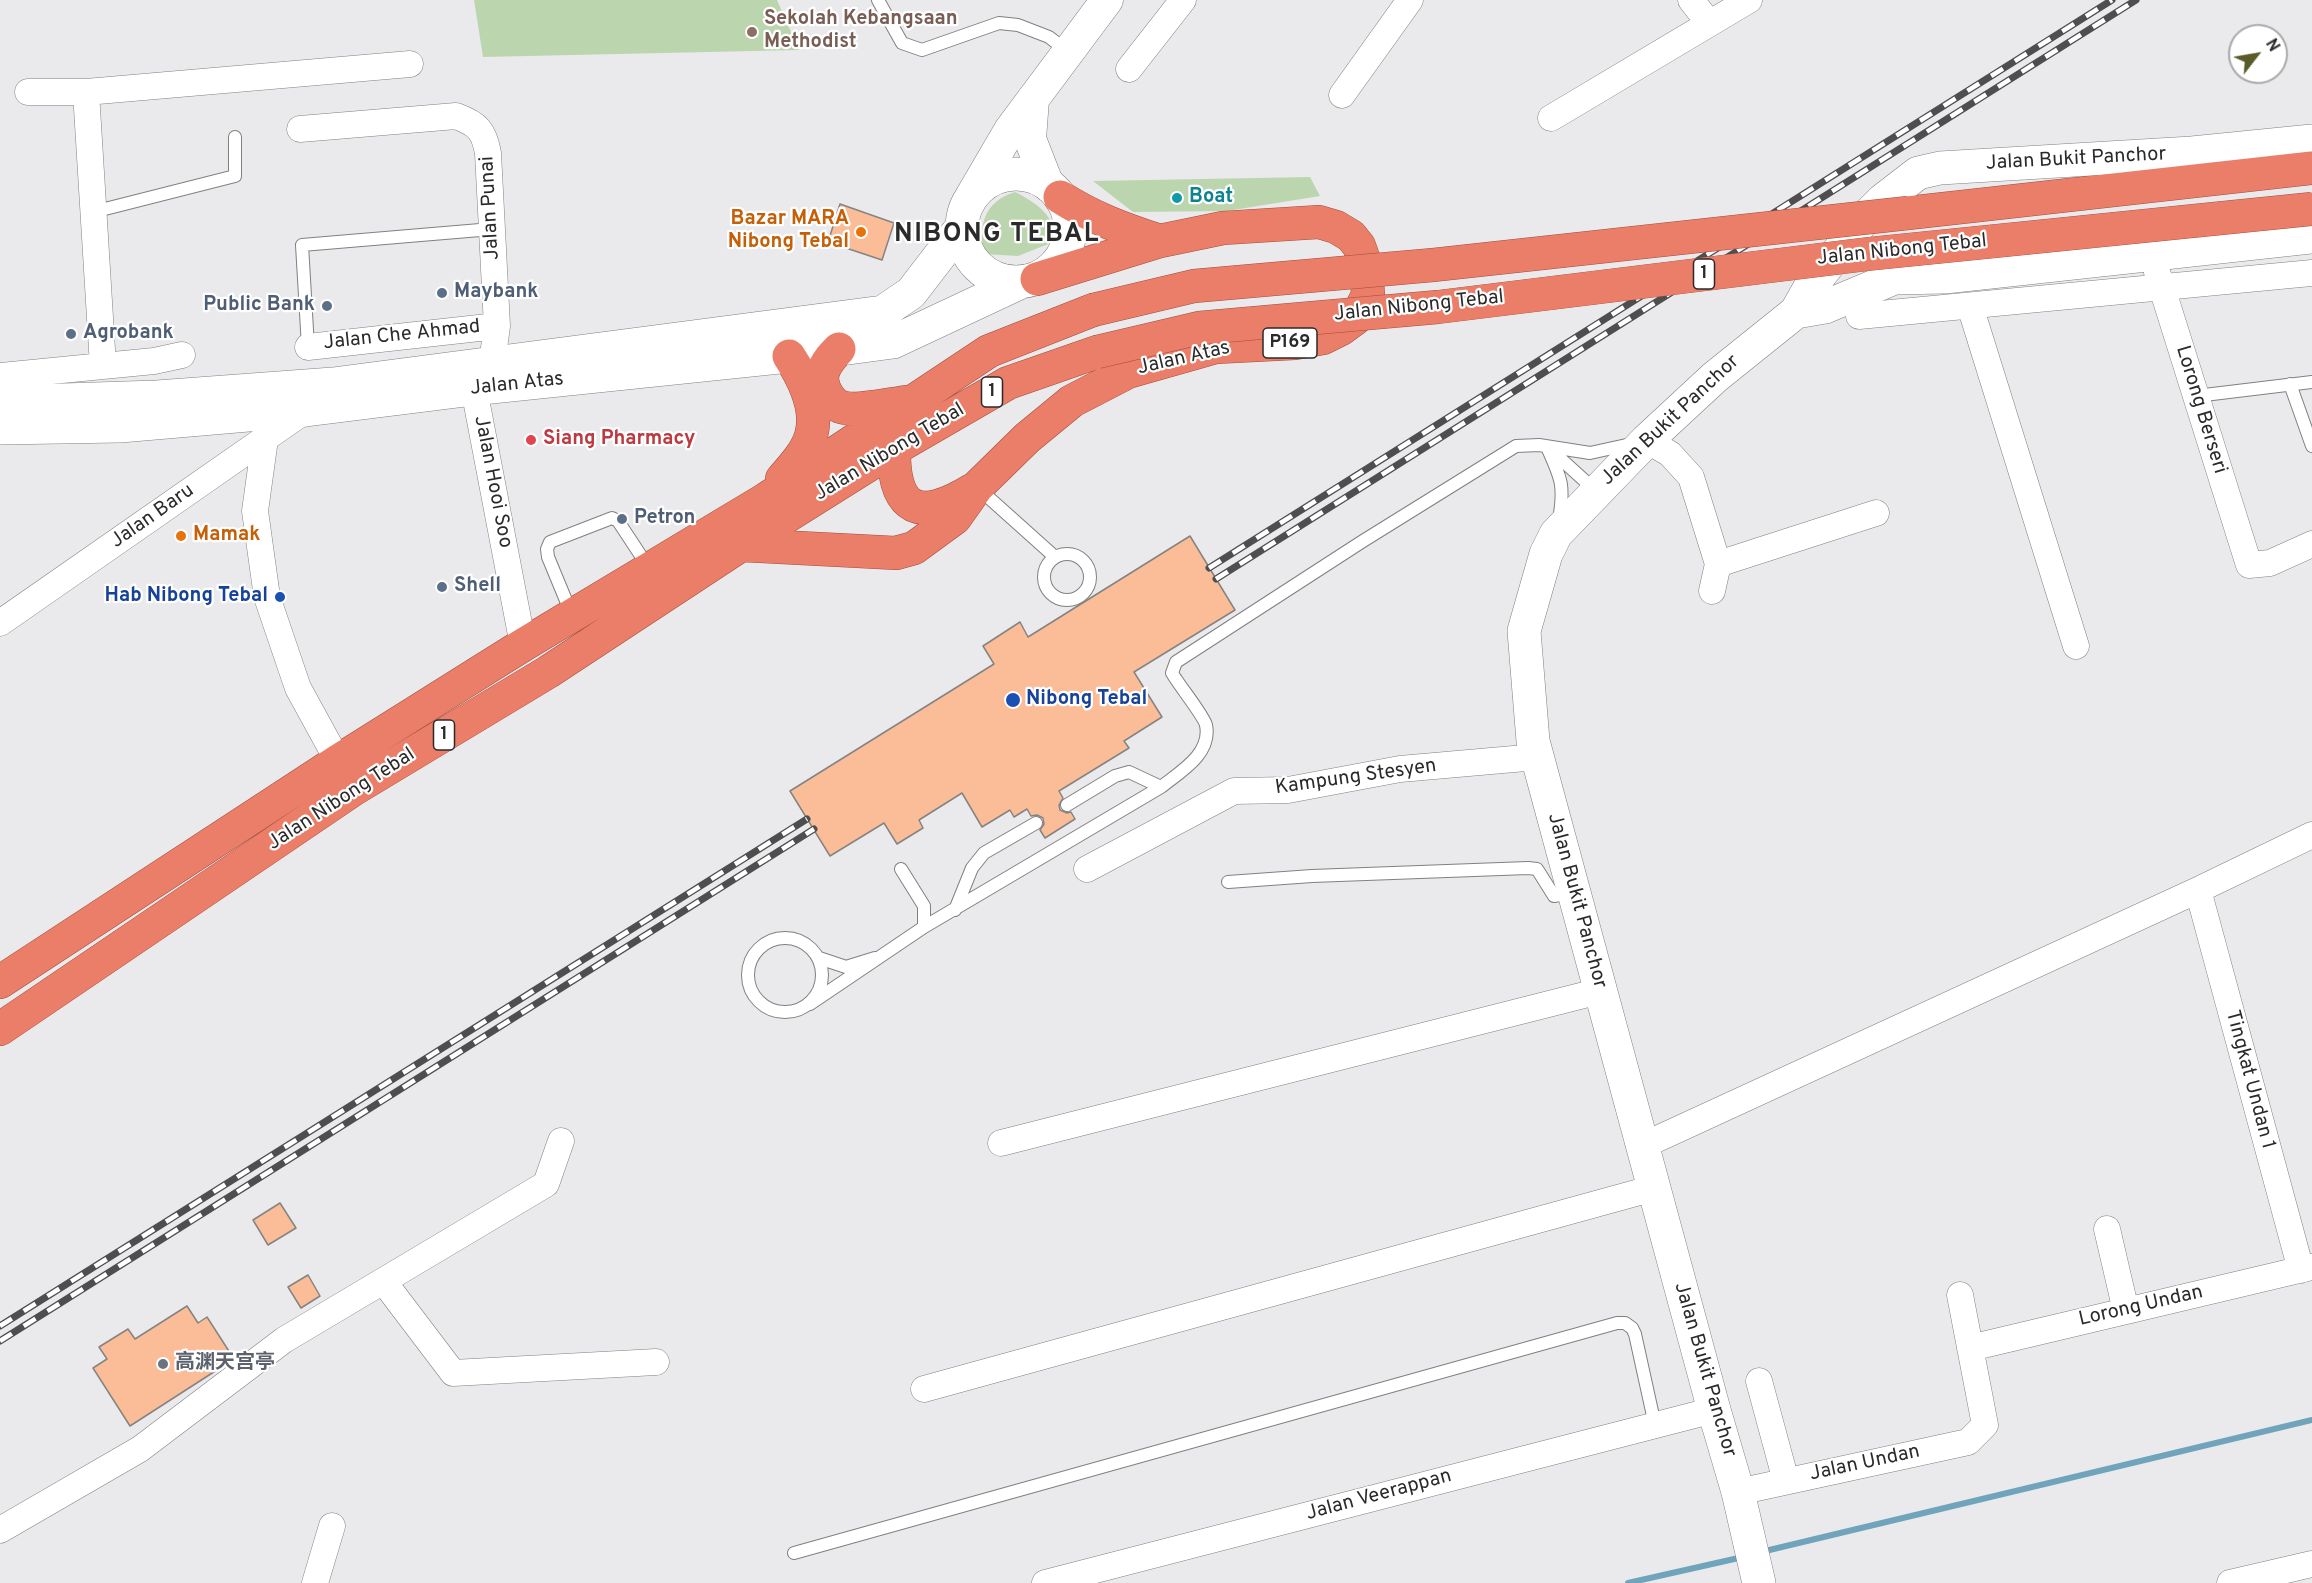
<!DOCTYPE html>
<meta charset="utf-8">
<style>
body{margin:0}
#map{position:relative;width:2312px;height:1583px;overflow:hidden;background:#eaeaed;font-family:Overpass,sans-serif}
canvas{display:block}
.north{position:absolute;left:2228px;top:24px;width:60px;height:60px;box-sizing:border-box;background:#fff;border:2px solid #aaa;border-radius:50%;rotate:59deg;font-size:16px;font-weight:700;line-height:24px;text-align:center;color:#2a2a2b}
.north::after{content:'';display:block;margin:auto;width:21px;height:27px;background:#595c29;clip-path:polygon(50% 0,100% 100%,50% 72%,0 100%)}
</style>
<div id="map">
<canvas width="2312" height="1583"></canvas>
<div class="north">N</div>
</div>
<script>
const context = document.querySelector('canvas').getContext('2d');
context.lineJoin = 'round';
function paint(path, color) {
  context.fillStyle = color;
  context.fill(path, 'evenodd');
}
function strokePath(path, color, width, dash) {
  context.strokeStyle = color;
  context.lineWidth = width;
  context.lineCap = dash ? 'butt' : 'round';
  context.setLineDash(dash || []);
  context.stroke(path);
}
function write(font, color, halo, rows, align = 'center') {
  context.font = font + ' Overpass,"Noto Sans SC",sans-serif';
  context.lineWidth = 4.5;
  context.setLineDash([]);
  context.textBaseline = 'middle';
  context.strokeStyle = halo;
  context.fillStyle = color;
  for (const [text, x, y, turn = 0] of rows) {
    context.save();
    context.translate(x, y);
    context.rotate((+turn || 0) * Math.PI / 180);
    context.textAlign = isNaN(turn) ? turn : align;
    if (halo) context.strokeText(text, 0, 0);
    context.fillText(text, 0, 0);
    context.restore();
  }
}
paint(new Path2D(`
 M474,0H777L799,50L483,57Z
 M1310,177L1320,196L1227,211L1133,212L1093,181Z
 M1015,192C1029,199 1050,211 1053,228C1054,233 1051,239 1051,243L1018,256L983,254C979,224 984,202 1015,192Z`), '#bbd6ae');
strokePath(new Path2D(`
 M1761,1552L2312,1420
 M1628,1583L1743,1557`), '#6fa4bb', 6);
const building = new Path2D(`
 M840,204L894,223L882,260L828,242Z
 M1190,536L1235,610L1134,672L1162,717L1124,741L1129,748L1059,791L1063,798L1059,805L1060,810L1067,813L1071,812L1075,819L1045,838L1040,830L1044,824L1043,818L1037,815L1031,816L1027,809L1014,817L1010,810L982,827L962,793L919,820L923,828L897,844L884,823L830,856L790,791L994,664L983,646L1020,622L1028,637Z
 M280,1203L296,1228L268,1245L253,1220Z
 M308,1275L320,1296L301,1308L288,1287Z
 M187,1306L198,1323L207,1317L234,1359L130,1426L93,1368L107,1359L99,1347L128,1329L135,1339Z`);
paint(building, '#fbbd97');
strokePath(building, '#858381', 1.5);
const service = new Path2D(`
 M878,0L902,43L922,50L999,23L1018,25L1049,37L1067,51
 M93,212L235,176V137
 M308,347L302,245L492,229
 M2290,384L2312,446
 M2196,396L2312,382
 M1547,447C1561,478 1565,485 1559,520
 M1552,451L1596,491
 M978,488L1055,557
 M1044 577a23 23 0 1 1 46 0a23 23 0 1 1-46 0Z
 M572,615L548,557L547,549L550,542L612,518L618,521L649,568
 M1067,805L1115,776L1129,772L1161,787
 M901,869L924,906V927
 M1228,882L1312,876L1528,868L1537,869L1554,896L1573,893
 M955,910L972,868L984,853L1036,823
 M748 975a37 37 0 1 1 74 0a37 37 0 1 1-74 0Z
 M819,958L846,967L875,958
 M810,1004L924,927L1161,787C1180,772 1212,754 1206,725C1204,716 1178,684 1172,673L1176,662L1363,541L1516,446L1539,445L1590,453L1631,444
 M794,1553L1617,1323H1625L1632,1328L1635,1334L1655,1425`);
const minor = new Path2D(`
 M1691,0L1709,23
 M1129,69L1183,0
 M28,92H86L410,64
 M86,92L103,366
 M1342,95L1410,0
 M1551,118L1749,0
 M300,129L456,116C478,124 484,131 488,153L497,326L492,363
 M2157,272L2249,565L2270,563L2312,544
 M1970,306L2076,646
 M1859,316L2312,273
 M308,347L497,326
 M0,376L154,361L182,355
 M474,389L523,645
 M265,439L255,511L267,597L298,688L338,761
 M1647,440L1670,454L1691,477L1718,564L1712,591
 M1718,564L1876,513
 M0,623L306,410
 M1087,869L1234,791L1288,790L1400,769L1537,757
 M2198,890L2301,1270
 M1001,1143L1600,991
 M1642,1146L2198,890L2312,835
 M2107,1229L2126,1311
 M384,1282L453,1373L656,1362
 M1970,1348L2312,1267
 M1759,1381L1786,1481
 M924,1389L1654,1188
 M1738,1492L1968,1442L1985,1425L1960,1295
 M0,1530L140,1449L284,1340L546,1184L561,1141
 M315,1583L332,1526
 M1045,1583L1714,1410
 M2230,1583L2312,1564`);
const tertiary = new Path2D(`
 M1033,99L1030,139L1048,185
 M972,195L1010,130L1107,0`);
const secondary = new Path2D(`
 M962 228a54 54 0 1 1 108 0a54 54 0 1 1-108 0Z
 M1796,312L1825,307L1894,278L1945,277L2312,237
 M0,402L157,397L333,384L883,312L911,293L961,228
 M0,428L120,426L306,410L474,389L789,356L893,342L1021,282
 M1759,1583L1738,1492L1714,1410L1533,741L1524,631L1546,554L1556,534L1647,440L1715,377L1796,312L1809,289L1864,219L1883,200L1918,173L1940,168L2192,153L2312,141`);
const trunk = new Path2D(`
 M1060,197C1093,218 1123,229 1160,241
 M1908,213L2312,168
 M839,349C832,356 826,362 823,372C819,386 831,406 845,408C859,411 891,404 906,402
 M894,449C893,512 920,522 972,490
 M782,479C793,466 806,453 811,436C819,408 804,379 789,356
 M741,545L896,553L914,548L955,518L977,487L1027,438L1072,401L1128,372L1216,347L1295,343L1323,338L1341,329L1356,318L1368,295L1366,266L1359,246L1351,236L1336,227L1319,222L1223,228L1160,241L1037,279
 M0,982L338,761L523,645L766,499L989,351L1093,310
 M0,1029L354,789L548,672L741,545L894,449L1008,383L1097,352`);
strokePath(service, '#808082', 14);
strokePath(minor, '#808082', 27);
strokePath(tertiary, '#808082', 33);
strokePath(secondary, '#808082', 34);
strokePath(trunk, '#a44c3b', 34);
strokePath(service, '#fff', 12);
strokePath(minor, '#fff', 26);
strokePath(tertiary, '#fff', 32);
strokePath(secondary, '#fff', 33);
strokePath(trunk, '#ea7e68', 33);
const rail = new Path2D(`
 M1209,568L2112,0
 M1216,579L2136,0
 M0,1326L807,819
 M0,1341L814,829`);
strokePath(rail, '#4e4e4f', 7);
strokePath(rail, '#fff', 4.5, [14]);
const trunkBridge = new Path2D(`
 M1093,310L1194,286L1433,265L1908,213
 M1097,352L1199,328L1438,307L1868,254L2312,209`);
strokePath(trunkBridge, '#a44c3b', 34, []);
strokePath(trunkBridge, '#ea7e68', 33);
for (const [x, y, r, color] of [
 [752,32,6,"#8d6e63"],
 [1177,198,6,"#0f9aa8"],
 [861,232,6,"#e8710a"],
 [442,293,6,"#5c6f8a"],
 [327,306,6,"#5c6f8a"],
 [71,334,6,"#5c6f8a"],
 [531,440,6,"#e0444e"],
 [622,519,6,"#5c6f8a"],
 [181,536,6,"#e8710a"],
 [442,587,6,"#5c6f8a"],
 [280,597,6,"#1a4fb4"],
 [1013,700,8,"#1a4fb4"],
 [163,1364,6,"#6b7280"]
]) {
  const dot = new Path2D();
  dot.arc(x, y, r, 0, 2 * Math.PI);
  context.fillStyle = color;
  context.fill(dot);
  strokePath(dot, '#fff', 2);
}
for (const [x, y, w] of [
 [1704,274,21],
 [1290,343,54],
 [992,392,21],
 [444,735,21]
]) {
  const box = new Path2D();
  box.roundRect(x - w / 2, y - 15, w, 30, 4.5);
  context.fillStyle = '#fff';
  context.fill(box);
  strokePath(box, '#2a2a2b', 1.5);
}
write('bold 18px', '#2a2a2b', null, [
 ["1",1704,274],
 ["P169",1290,343],
 ["1",992,392],
 ["1",444,735]
]);
write('bold 20px', '#785e54', '#fff', [
 ["Sekolah Kebangsaan",764,20],
 ["Methodist",764,43]
], 'left');
write('20px', '#2a2a2b', '#fff', [
 ["Jalan Bukit Panchor",2076,160,-3],
 ["Jalan Punai",491,208,-93],
 ["Jalan Nibong Tebal",1902,251,-6],
 ["Jalan Nibong Tebal",1419,307,-6],
 ["Jalan Che Ahmad",402,336,-6],
 ["Jalan Atas",1184,359,-13],
 ["Jalan Atas",517,385,-6],
 ["Lorong Berseri",2200,410,73],
 ["Jalan Bukit Panchor",1671,421,-43],
 ["Jalan Nibong Tebal",890,453,-31],
 ["Jalan Hooi Soo",492,482,79],
 ["Jalan Baru",153,517,-35],
 ["Kampung Stesyen",1356,778,-8],
 ["Jalan Nibong Tebal",342,800,-33],
 ["Jalan Bukit Panchor",1576,901,75],
 ["Tingkat Undan 1",2249,1080,75],
 ["Lorong Undan",2141,1307,-13],
 ["Jalan Bukit Panchor",1704,1370,74],
 ["Jalan Undan",1865,1464,-12],
 ["Jalan Veerappan",1379,1496,-15]
]);
write('bold 20px', '#0d838f', '#fff', [
 ["Boat",1189,198]
], 'left');
write('bold 20px', '#c56008', '#fff', [
 ["Bazar MARA",849,220],
 ["Nibong Tebal",849,243],
 ["Mamak",193,536,"left"]
], 'right');
write('bold 20px', '#4e5e75', '#fff', [
 ["Maybank",454,293],
 ["Public Bank",315,306,"right"],
 ["Agrobank",83,334],
 ["Petron",634,519],
 ["Shell",454,587]
], 'left');
write('bold 20px', '#be3a42', '#fff', [
 ["Siang Pharmacy",543,440]
], 'left');
write('bold 20px', '#164399', '#fff', [
 ["Hab Nibong Tebal",268,597],
 ["Nibong Tebal",1026,700,"left"]
], 'right');
write('bold 20px', '#5b616d', '#fff', [
 ["高渊天宫亭",175,1364]
], 'left');
context.letterSpacing = '1.5px';
write('bold 26px', '#2a2a2b', '#fff', [
 ["NIBONG TEBAL",997,236]
]);
context.letterSpacing = '0px';
</script>
